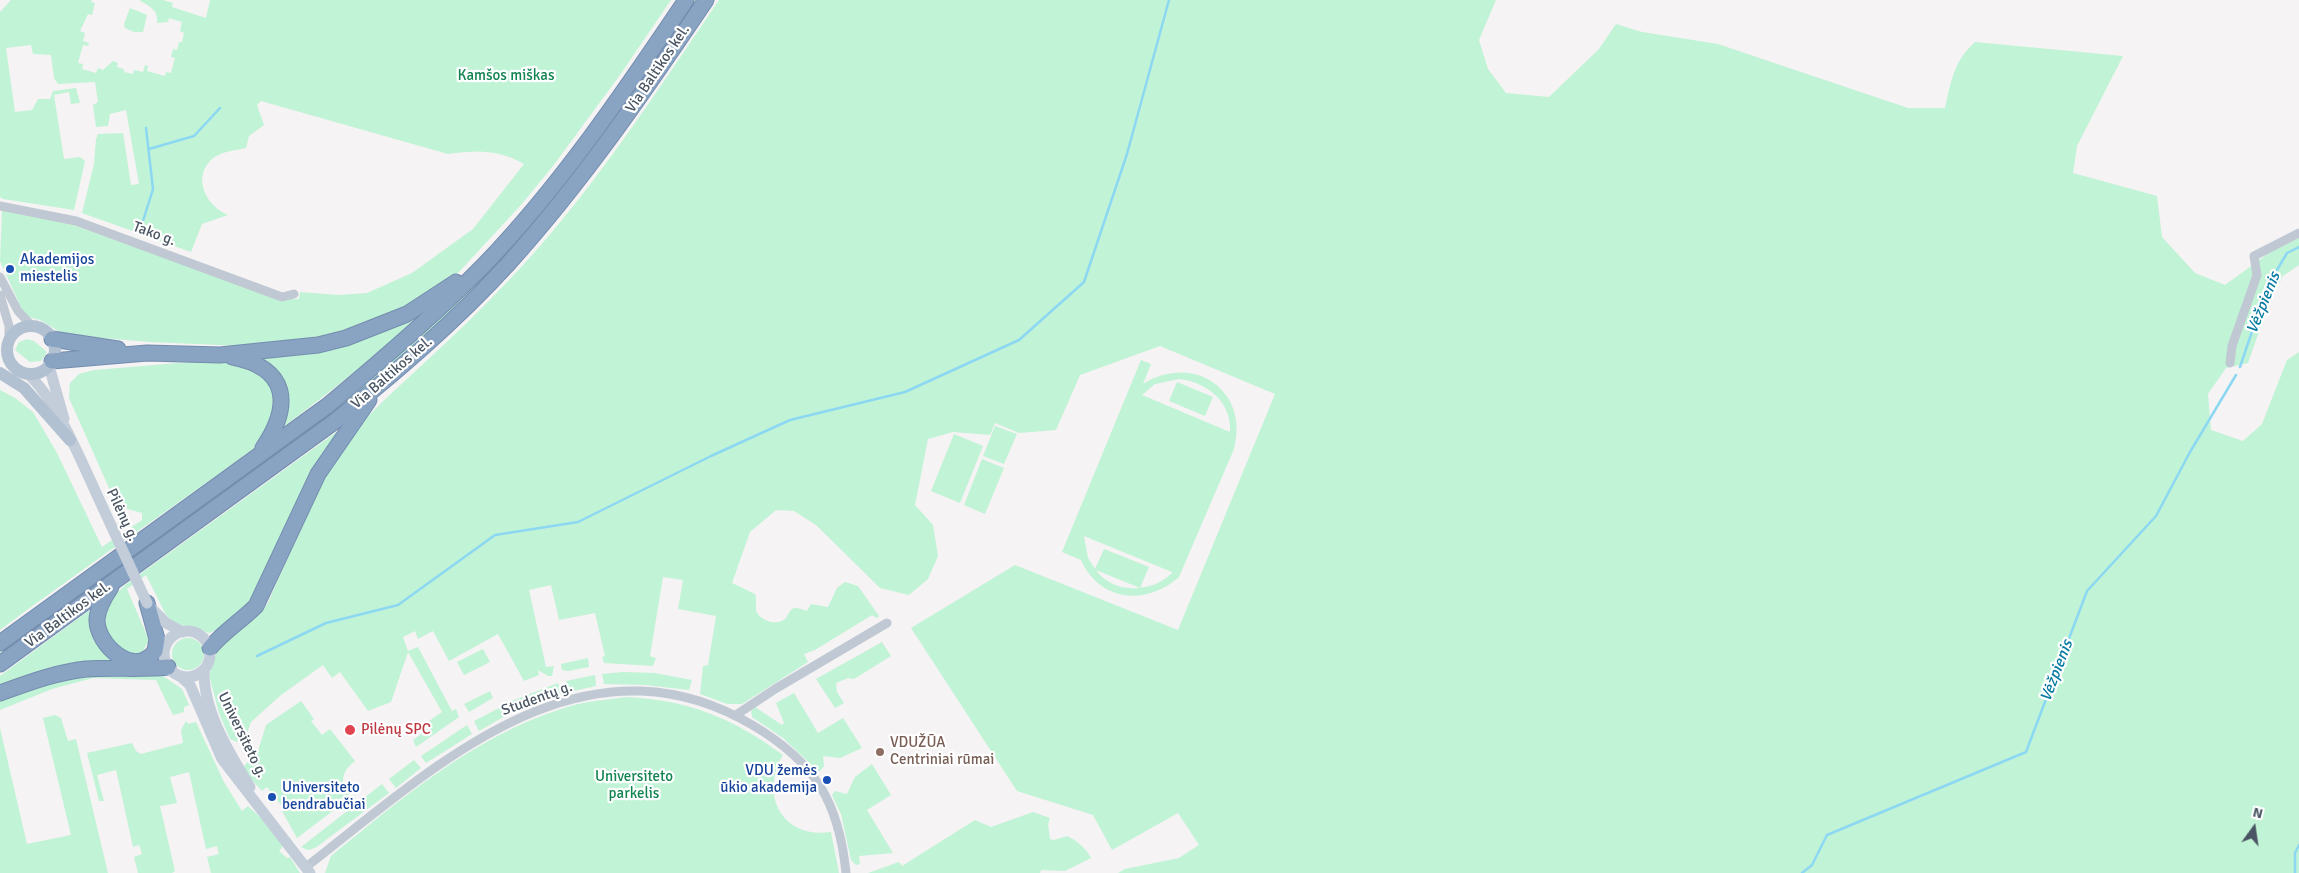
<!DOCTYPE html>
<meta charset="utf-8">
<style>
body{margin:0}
#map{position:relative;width:2299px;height:873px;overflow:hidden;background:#f5f3f3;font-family:Signika,sans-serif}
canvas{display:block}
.north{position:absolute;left:2229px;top:803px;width:50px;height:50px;-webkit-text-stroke:4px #fff;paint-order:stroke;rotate:14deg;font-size:14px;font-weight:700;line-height:20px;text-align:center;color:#495562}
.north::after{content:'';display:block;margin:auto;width:18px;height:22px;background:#495562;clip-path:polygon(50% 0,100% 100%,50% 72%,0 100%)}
</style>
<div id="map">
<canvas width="2299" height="873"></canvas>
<div class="north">N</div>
</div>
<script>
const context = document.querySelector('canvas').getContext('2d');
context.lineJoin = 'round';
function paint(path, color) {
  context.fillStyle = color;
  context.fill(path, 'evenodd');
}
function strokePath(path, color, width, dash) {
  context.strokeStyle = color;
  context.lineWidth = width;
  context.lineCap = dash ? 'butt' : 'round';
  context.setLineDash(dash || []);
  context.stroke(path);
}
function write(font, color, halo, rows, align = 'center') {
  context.font = font + ' Signika,sans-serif';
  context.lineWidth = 4.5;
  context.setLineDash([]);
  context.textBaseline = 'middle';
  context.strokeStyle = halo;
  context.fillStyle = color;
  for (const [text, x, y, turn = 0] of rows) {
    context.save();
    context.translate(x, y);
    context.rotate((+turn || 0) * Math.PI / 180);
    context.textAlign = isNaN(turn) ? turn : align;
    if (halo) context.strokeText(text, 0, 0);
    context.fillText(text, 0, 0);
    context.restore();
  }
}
paint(new Path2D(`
 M11,0H92L91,2L95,3L92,15L88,14L80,31L85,33L83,41L89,43L88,46L83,45L78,63L83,64L82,69L96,73L98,68L103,70L113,61L118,63L117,67L124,69V72L133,74L134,70L143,72L145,65L148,66L147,71L165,76L166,72L171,73L175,58L171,57L173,49L177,50L179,42H182L184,33L180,31L182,22L169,18L168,22L157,23C159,10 149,6 139,0H163L173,3L172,7L206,18L210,0H671L620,75L553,166L520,206L458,273L407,308L348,331L307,341L241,346L151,342L65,335L40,320L25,316L0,261L2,210L65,222L279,299H299L300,292L339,295L367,293L412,273L473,229L524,164C498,149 476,150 448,154L261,101L257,105L264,125L249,136L246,148C234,151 219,151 210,161C192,180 208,207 228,215L202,224L191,252L82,213L94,164L96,139L98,134L123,133L131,185L139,184L126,110L110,114L108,126L96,127L93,105L98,102L95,82L58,84L54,78L51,55L33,54L31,45L6,48L15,112L32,110L38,99H50L53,91L76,88L80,103L71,104L69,92L54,95L64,159L80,157L85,161L74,210L3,199L0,197V12Z
 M692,0H698C634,93 570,188 493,270C410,358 313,430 217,500C144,552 72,604 0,657V650L86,587L482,274Z
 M719,0H1496L1479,40L1488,69L1506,93L1549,97L1599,49L1616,24L1642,32L1718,44L1908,108H1945C1951,81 1954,61 1975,42L2123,56L2077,146L2073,173L2157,196L2162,237L2195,273L2225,285L2269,253L2299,238V265L2283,276L2269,303L2248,363L2226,368L2208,394L2211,430L2243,441L2262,424L2287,360L2299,352V873H1118L1125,869L1179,858L1199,845L1178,813L1112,850L1093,815L1017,791L911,628L1015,565L1178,630L1275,394L1160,346L1080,375L1056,430L1019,433L995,423L990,435L953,432L928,439L915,505L933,525L938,556L928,579L909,595L880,588L816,525L794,511L776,510L750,532L732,583L755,594C758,600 754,606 757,613C763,621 776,626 785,619C788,616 789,611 792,609C796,606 803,610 807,611L811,604L828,607L837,588L845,582L858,586L879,616L877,618L872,615L815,650L804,654L808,662L742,704H727L700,694L703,666L708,665L716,616L678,609L683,580L663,577L650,656L656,658L653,666L604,663L602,657L605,656L595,613L559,620L551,585L529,590L546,667L554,666L552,676H548L538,670L539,675L524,681L498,634L449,661L433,631L418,639L415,631L403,637L408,651L418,647L452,711L456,709L459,717L416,747L413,740L431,727L429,721L442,712L408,652L391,702L368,711L340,672L332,678L323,665L281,695L251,722L245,738L237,742L230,739L219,713L209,675L219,645L254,619L268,603C293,546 315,486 351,436C371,410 398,388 421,366C457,333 492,299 524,264C598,183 657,91 719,0Z
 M130,8L147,15L143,32H134L125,28L124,24Z
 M428,309C296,429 143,523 0,630V390L15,398L33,412L57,453L102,547L142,520V513L117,506L69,398L70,383L79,374L94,370L263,356Z
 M27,339L34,341L47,352L41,361L30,362L15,350L19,342Z
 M1141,360L1151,364L1143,384C1194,352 1250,391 1234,449L1179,577C1146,606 1100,602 1081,560L1062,552ZM1179,379C1206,382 1232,401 1230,432L1142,395L1155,384ZM1084,536L1172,572V573C1152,593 1114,595 1096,570L1140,588L1149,567L1104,549L1095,569L1088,558Z
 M1177,382L1213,397L1205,416L1169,401Z
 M995,426L1017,434L1004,464L983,456Z
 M342,428L326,449L304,490L251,603L217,630L209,633L172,622L165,613L146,575L127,589L149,640L143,651L146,654L132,656L112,646C99,614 100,610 125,585Z
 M954,434L983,446L960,503L931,491Z
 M982,459L1004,468L985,514L964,505Z
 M94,607L123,665L0,687V676Z
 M172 654a16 16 0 1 1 32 0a16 16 0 1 1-32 0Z
 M882,642L891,656L854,679L848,678L836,683L837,692L844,703L835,708L816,679Z
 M483,649L490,662L464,675L457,662Z
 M588,658L589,667L568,671L562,670L561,664Z
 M623,672L655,673L692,680L689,690L645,685L604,684L602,674Z
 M84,674L163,676L182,689L189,705L184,707V712L173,715L156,680L93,678L52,689L0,710V699L52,681Z
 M595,675L596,686L569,692L566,681Z
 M558,683L561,694L513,713L507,703Z
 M490,691L493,698L469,712L464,704Z
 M794,693L818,733L843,718L862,748L840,758L823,756L824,766L819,772L783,738L752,717L751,711L755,707L782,725L784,723L776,703Z
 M627,697C690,700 734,719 783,755C759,796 783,839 831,832L839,873H325L331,856C402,798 475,736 564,708C584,701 606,700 627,697Z
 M301,701L314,719L311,721L322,735L330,729L355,761C341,771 339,784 351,797L297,838L282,811L284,809L267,787L262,791L245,772L244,766L258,751L266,725Z
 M501,707L505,716L479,731L474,721Z
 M55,715L61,718L68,741L76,739L108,873H0V728L27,844L71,835L43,718Z
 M186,721L188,724L196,722L224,782L242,811L248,806L265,822L283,846L279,851L287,858L290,857L300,873H211L207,857L219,854L217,846L206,849L189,772L170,777L177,803L160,806L175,871L172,873H138L134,857L142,854L139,845L133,847L116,770L97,775L104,801H99L87,753L132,743L136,751L141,754L183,743L181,730Z
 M467,725L472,734L426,763L421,756Z
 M414,760L421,768L396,788L389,779Z
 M872,764L891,795L867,810L893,853L859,856L860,864L856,865L851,860L841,814L832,795L835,791L847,794L855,777Z
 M382,784L389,793L315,848L308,850L301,847Z
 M1033,812L1050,818L1048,824L1050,839L1054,840L1067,836C1076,840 1087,849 1091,858L1065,871L1041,870L1040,873H868L899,862L902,866L975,820L991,827Z`), '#c1f3d6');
strokePath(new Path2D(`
 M149,149L194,136L220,108
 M143,221L153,189L146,128
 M2240,367L2267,287L2287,253L2299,247
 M257,656L326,623L398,605L495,535L578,522L711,456L790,420L905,392L1019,340L1084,282L1127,154L1169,0
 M1802,873L1812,865L1827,835L2026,752L2087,591L2156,516L2190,452L2236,375
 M2295,873V853L2299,845`), '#8cd8f2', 2.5);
const highway = new Path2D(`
 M52,339L118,349
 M232,357C289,368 292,405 263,448
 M52,361L147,353L220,355L318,345L346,338L407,314L456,282
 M111,587C105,596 98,607 97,619C96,645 135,679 155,651L157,639L147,603
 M0,643L327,406C381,361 435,315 484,265C561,185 624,92 686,0
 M210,648C223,632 241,621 256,606L318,474L369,400
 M0,664L334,422C395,373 455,322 508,264C582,182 644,92 706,0
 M0,693C28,683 57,672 86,669C114,667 141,670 168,667`);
strokePath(highway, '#748daf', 17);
strokePath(new Path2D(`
 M0,206L76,221L282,297L294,294
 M0,277L18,311L33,327
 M0,295L9,326V340
 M2230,363L2232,346L2257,275L2254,256L2299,233
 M736,715L775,689L887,623
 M306,867C435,767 582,624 754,726C816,763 839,803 846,873`), '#c0c9d3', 9);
strokePath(new Path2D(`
 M49,366L64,419
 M28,374C58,401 85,470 103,508
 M147,604L166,623L183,632
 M164 654a23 23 0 1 1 46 0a23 23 0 1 1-46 0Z
 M204,670C203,711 229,752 250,787
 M180,676L190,685L222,759L310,873`), '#c3cdda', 11);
strokePath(new Path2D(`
 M7 350a24 24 0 1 1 48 0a24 24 0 1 1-48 0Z
 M0,373L24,388L70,440`), '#b2c1d2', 12);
strokePath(highway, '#89a3c3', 15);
strokePath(new Path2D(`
 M103,508L147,603`), '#c3cdda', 11);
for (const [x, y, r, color] of [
 [10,269,5,"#1a4fb4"],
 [350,730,6,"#e0444e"],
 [880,752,5,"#8d6e63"],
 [827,780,5,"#1a4fb4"],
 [272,797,5,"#1a4fb4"]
]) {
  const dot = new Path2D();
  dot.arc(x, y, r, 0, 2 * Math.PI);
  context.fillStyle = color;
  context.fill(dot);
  strokePath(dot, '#fff', 2);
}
write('15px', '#495562', '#fff', [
 ["Via Baltikos kel.",658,69,-56],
 ["Tako g.",154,234,20],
 ["Via Baltikos kel.",392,373,-41],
 ["Pilėnų g.",122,515,65],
 ["Via Baltikos kel.",68,615,-36],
 ["Studentų g.",537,699,-20],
 ["Universiteto g.",242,735,64]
]);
write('15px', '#128450', '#fff', [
 ["Kamšos miškas",506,76],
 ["Universiteto",634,777],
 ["parkelis",634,794]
]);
write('15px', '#164399', '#fff', [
 ["Akademijos",20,260],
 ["miestelis",20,277],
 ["VDU žemės",817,771,"right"],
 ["ūkio akademija",817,788,"right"],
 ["Universiteto",282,788],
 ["bendrabučiai",282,805]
], 'left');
write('15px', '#be3a42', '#fff', [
 ["Pilėnų SPC",361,730]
], 'left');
write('15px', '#785e54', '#fff', [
 ["VDUŽŪA",890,743],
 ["Centriniai rūmai",890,760]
], 'left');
write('italic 16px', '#067aa1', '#fff', [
 ["Vėžpienis",2264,303,-68],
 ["Vėžpienis",2057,671,-69]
]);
</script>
